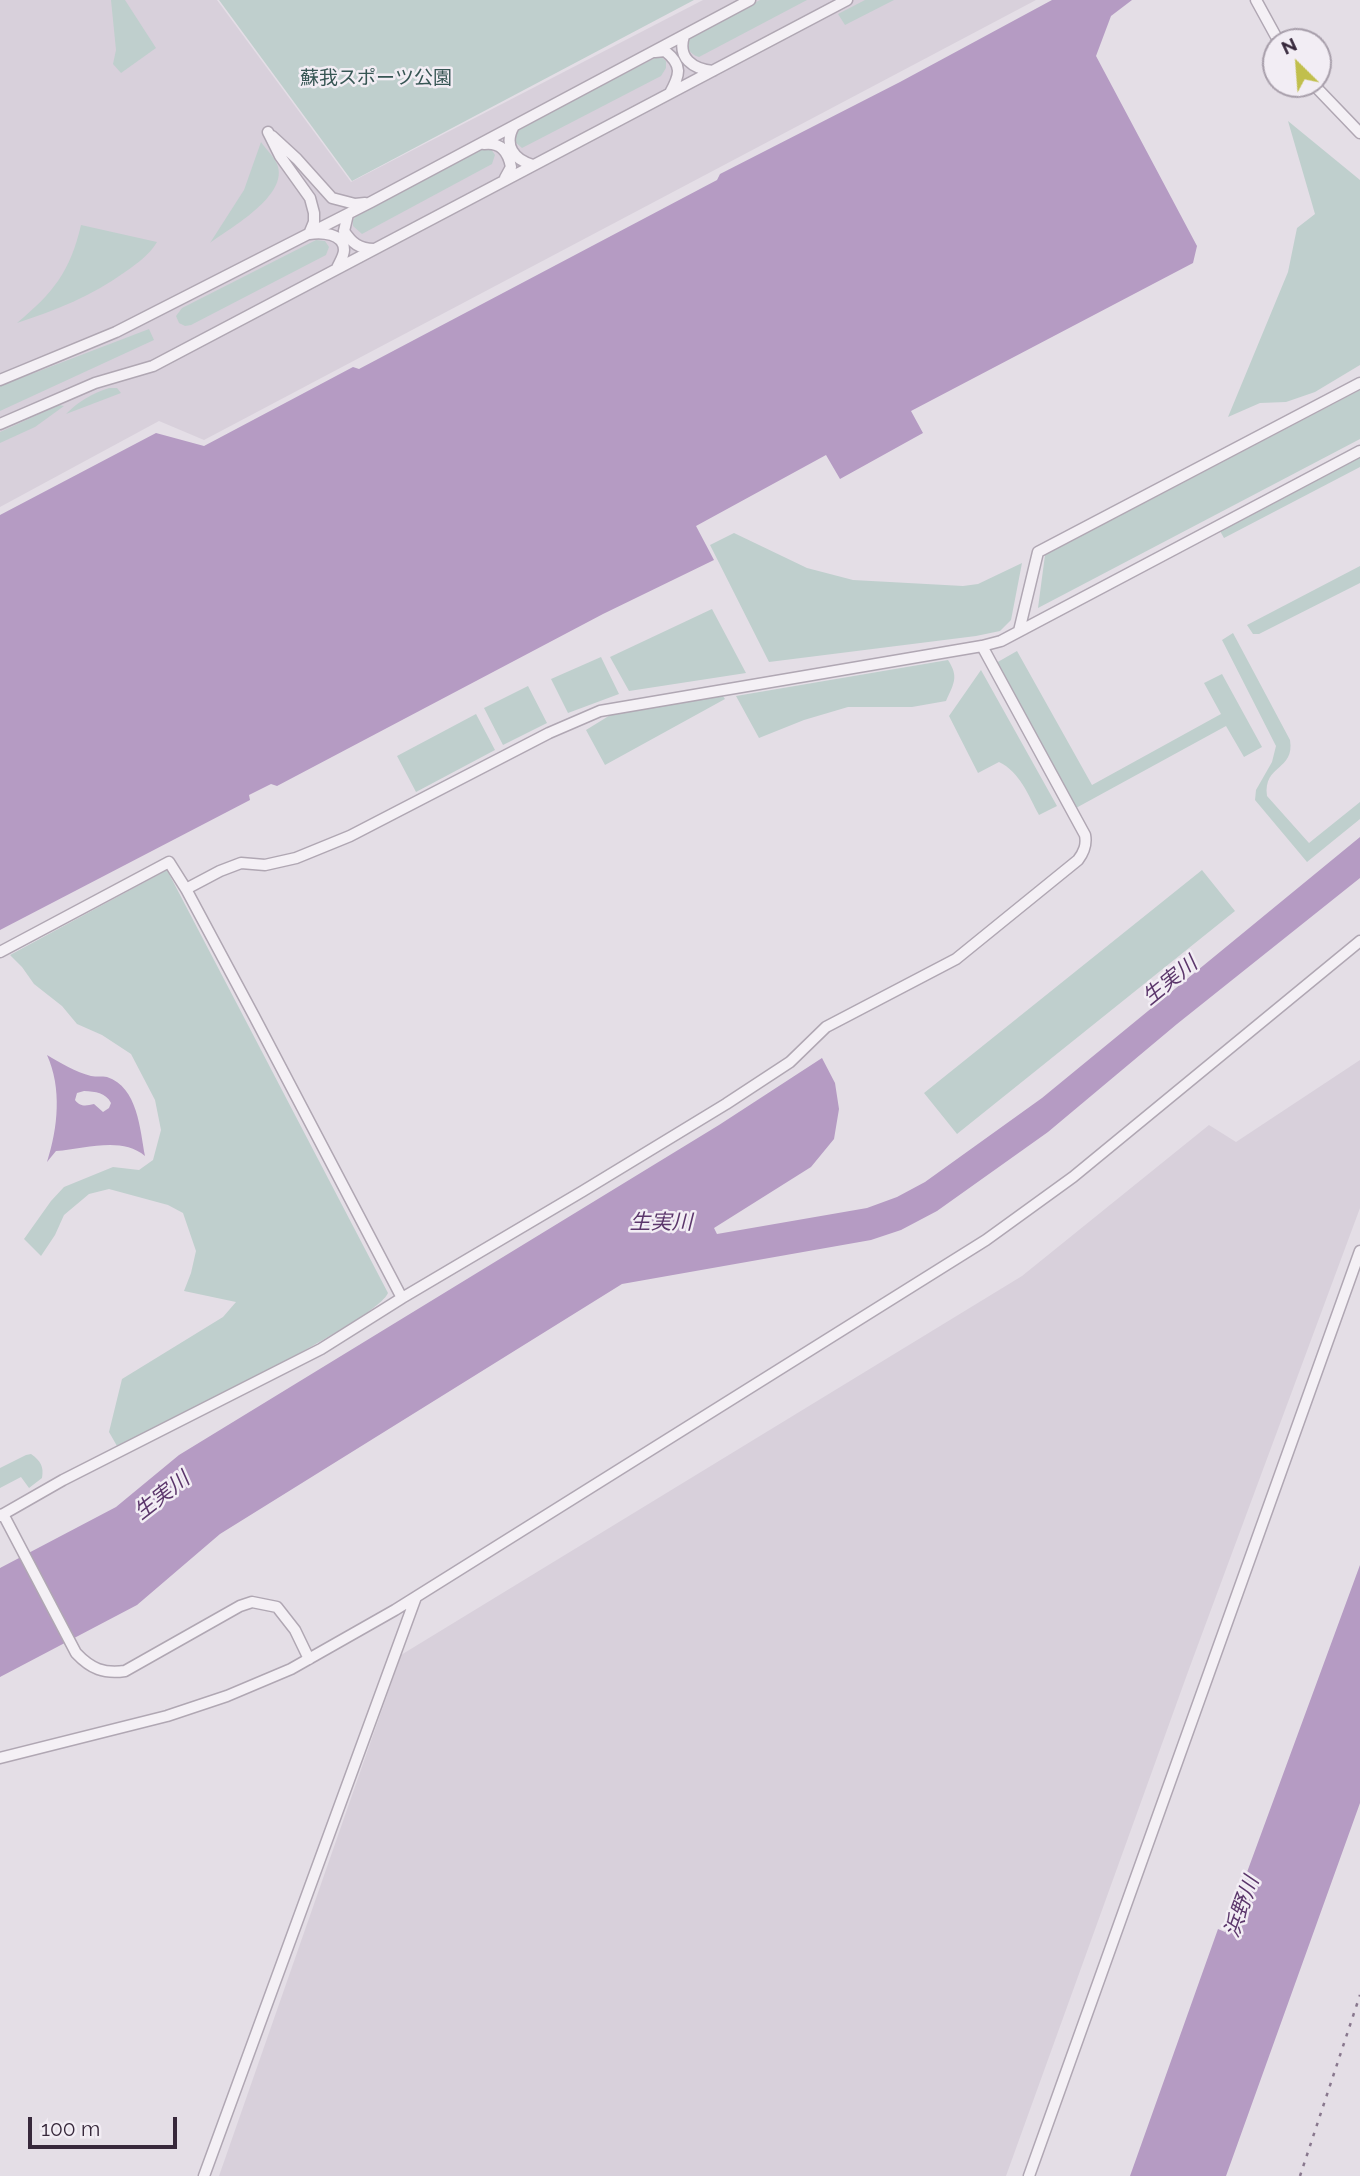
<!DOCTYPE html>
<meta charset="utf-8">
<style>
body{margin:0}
#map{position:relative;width:1360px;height:2176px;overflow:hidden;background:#e4dee6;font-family:Raleway,sans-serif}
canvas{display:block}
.north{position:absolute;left:1262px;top:28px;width:70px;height:70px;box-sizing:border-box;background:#f2edf4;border:2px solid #a79eaa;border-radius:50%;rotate:335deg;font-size:19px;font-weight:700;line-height:28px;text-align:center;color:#37283b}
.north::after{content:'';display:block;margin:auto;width:24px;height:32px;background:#c1bf4c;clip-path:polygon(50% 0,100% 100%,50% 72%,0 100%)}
.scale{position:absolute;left:28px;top:2117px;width:149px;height:32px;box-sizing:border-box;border:4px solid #37283b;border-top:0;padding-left:9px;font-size:21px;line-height:24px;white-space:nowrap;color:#37283b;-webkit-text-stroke:5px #f2edf4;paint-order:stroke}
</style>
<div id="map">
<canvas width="1360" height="2176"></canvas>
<div class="north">N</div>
<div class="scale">100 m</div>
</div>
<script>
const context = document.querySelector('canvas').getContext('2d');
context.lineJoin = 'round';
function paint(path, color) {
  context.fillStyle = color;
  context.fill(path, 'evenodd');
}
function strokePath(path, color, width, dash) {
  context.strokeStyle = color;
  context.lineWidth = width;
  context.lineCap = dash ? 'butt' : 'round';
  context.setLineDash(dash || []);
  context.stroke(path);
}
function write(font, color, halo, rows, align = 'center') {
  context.font = font + ' Raleway,"Noto Sans JP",sans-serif';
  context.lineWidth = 5;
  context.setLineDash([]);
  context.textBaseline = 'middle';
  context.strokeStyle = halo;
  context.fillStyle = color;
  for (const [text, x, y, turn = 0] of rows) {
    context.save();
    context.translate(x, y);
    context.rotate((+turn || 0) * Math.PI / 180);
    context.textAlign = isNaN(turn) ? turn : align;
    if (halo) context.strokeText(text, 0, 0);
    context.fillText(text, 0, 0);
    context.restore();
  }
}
paint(new Path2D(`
 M0,0H217L351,182L703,0H1036L204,440L159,421L0,507Z
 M1360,1060V1208L1189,1669L1006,2176H219L401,1655L1022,1276L1209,1125L1236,1142Z`), '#d8d0db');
paint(new Path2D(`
 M111,0H125L156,48L121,73L113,64L116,50Z
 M219,0H694L352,181Z
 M760,0H807L699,57C688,54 686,46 691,36Z
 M865,0H894L845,25L838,14Z
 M661,57L666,61V68L661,76L522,148L514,141V134L520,128L655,58Z
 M1288,121L1360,180V365L1315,392L1286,402L1260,403L1228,417L1288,272L1297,228L1315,214Z
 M261,142C266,149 274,157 277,164C290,195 230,228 210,243L244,190Z
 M485,147L491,149L495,155L492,164L362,234L353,226V220L358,214Z
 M81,225L157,242C149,255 138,263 125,272C92,296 56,310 17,323C53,293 70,272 81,225Z
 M316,240L325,241L329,247L326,255L191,325L185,326L179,323L176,316L182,308Z
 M149,329L154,340L0,411V386Z
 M109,388H117L121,393L66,414C79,401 91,394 109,388Z
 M1360,390V439L1038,608L1045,555Z
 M59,405L64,406L35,427L0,443V432Z
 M1360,457V467L1224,538L1220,531Z
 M734,533L807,568L853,580L963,586L978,584L1022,563L1011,620L1000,631L976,636L769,662L710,545Z
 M1360,566V583L1259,634H1253L1247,625Z
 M712,609L746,673L629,691L610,657Z
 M1233,633L1290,740C1295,771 1263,764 1267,796L1309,843L1360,802V819L1307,862L1255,800L1256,790L1272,762L1276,746L1222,640Z
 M1017,651L1092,785L1221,714L1204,683L1222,674L1262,747L1244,757L1226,726L1076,808L996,663Z
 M601,657L619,694L568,713L551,679Z
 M948,660C959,677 954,683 946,701L912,707H848L804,720L759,738L736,696Z
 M981,670L1057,806L1039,815C1028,795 1020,772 999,762L978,773L949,716Z
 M528,686L547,723L503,745L484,708Z
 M720,692L725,699L605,765L586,730L612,714Z
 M476,714L495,750L416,792L397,756Z
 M167,870L388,1293C377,1321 157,1426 117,1446L109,1432L122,1379L223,1317L236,1302L184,1291L191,1273L196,1251L183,1213L168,1205L109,1189L89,1194L64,1215L55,1235L41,1256L24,1239L51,1201L64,1187L113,1167L139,1170L153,1160L161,1130L155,1100L131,1054L102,1035L77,1024L62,1006L34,984L22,967L10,955Z
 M1202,870L1235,911L957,1134L924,1093Z
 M31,1454C41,1461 44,1467 42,1478L29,1488L21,1477L0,1488V1468L26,1455Z`), '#bfcfcd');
paint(new Path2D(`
 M1052,0H1132L1111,16L1096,56L1197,246L1193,263L911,411L923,433L840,479L826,455L696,526L714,560L603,614L277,786L271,784L249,795L250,800L0,930V515L156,433L204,446L353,367L359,369L717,180L720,174L900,82Z
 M1360,837V878L1177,1024L1048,1132L937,1211L901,1230L871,1240L622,1284L220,1534L137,1605L0,1677V1568L116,1507L179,1455L719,1125L822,1058L835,1083L839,1109L834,1139L811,1167L714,1228L717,1234L867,1208L897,1197L925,1182L1042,1098Z
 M47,1055C60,1063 76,1072 91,1076C96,1077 102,1076 107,1077C138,1087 140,1130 145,1156C121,1136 86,1149 56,1151L47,1162C58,1128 62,1088 47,1055ZM84,1091C96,1092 105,1092 111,1103L109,1108L103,1112L94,1104C86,1106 80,1107 75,1100L77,1093Z
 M1360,1565V1803L1226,2176H1130L1218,1929L1225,1932Z`), '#b59bc3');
const minor = new Path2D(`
 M1256,0L1279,42
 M684,36C677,58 693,69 713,71
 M655,52L665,51C683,65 680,75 670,93
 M1313,84L1360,133
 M514,126C503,145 514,160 533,165
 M268,132L280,156L310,198L314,213V222L309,234C321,232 344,233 344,250C344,256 339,263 337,268
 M272,136L297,159L332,198L355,204L365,203
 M484,144C500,142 508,151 511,167L505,178
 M348,214L344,231C352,243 359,249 374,249
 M0,380L116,332L371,202L750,0
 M0,424L95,383L153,366L847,0
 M1019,631L1038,552L1360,383
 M186,889L220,871L241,863L265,865L296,858L350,836L549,733L600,711L982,646L1001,641L1360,451
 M0,952L169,862L186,889L254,1016L402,1298
 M3,1514L76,1653C91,1669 104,1674 125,1671L240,1606L252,1602L277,1607L295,1630L309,1659
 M0,1516L63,1480L321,1349L402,1298L583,1191L726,1104L790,1062L826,1027L956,959L1078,860C1084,852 1087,845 1085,835L982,646
 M0,1758L167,1716L227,1696L291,1669L395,1610L986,1240L1073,1177L1360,941
 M204,2176L416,1597
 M1029,2176L1360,1251`);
strokePath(minor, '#b0a7b3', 13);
strokePath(minor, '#f4f0f5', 10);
strokePath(new Path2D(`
 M1300,2176L1360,1995`), '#89788e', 2.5, [3.5, 7]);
write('19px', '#375654', '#f2edf4', [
 ["蘇我スポーツ公園",376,78]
]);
write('italic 21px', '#5b366b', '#f2edf4', [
 ["生実川",1170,981,-39],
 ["生実川",661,1223],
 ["生実川",162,1496,-38],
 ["浜野川",1242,1907,-70]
]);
</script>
